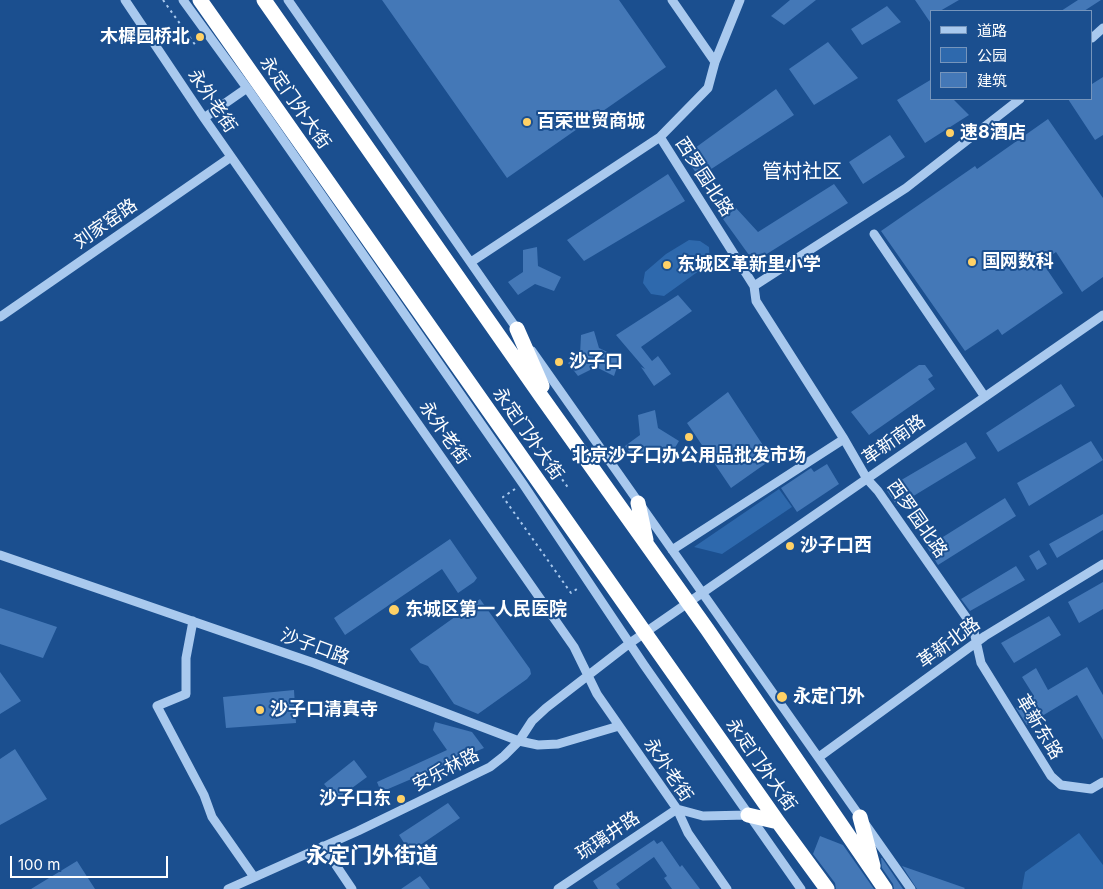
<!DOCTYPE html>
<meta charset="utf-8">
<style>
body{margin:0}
#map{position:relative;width:1103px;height:889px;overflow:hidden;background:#1b4f8f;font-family:Inter,"Noto Sans SC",sans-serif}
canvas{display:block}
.legend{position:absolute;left:930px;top:10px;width:162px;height:90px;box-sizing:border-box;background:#1b4f8f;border:1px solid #7695bc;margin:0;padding:6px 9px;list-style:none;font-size:15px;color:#fff}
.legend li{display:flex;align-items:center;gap:10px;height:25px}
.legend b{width:25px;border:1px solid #7695bc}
.scale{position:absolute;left:10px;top:856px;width:158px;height:22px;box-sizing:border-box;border:2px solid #fff;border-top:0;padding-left:6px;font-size:15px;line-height:18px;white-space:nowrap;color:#fff;-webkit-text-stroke:4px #1b4f8f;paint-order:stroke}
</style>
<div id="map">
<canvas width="1103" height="889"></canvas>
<ul class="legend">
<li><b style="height:6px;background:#a9c9ee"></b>道路</li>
<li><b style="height:14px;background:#2e69ad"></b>公园</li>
<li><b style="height:14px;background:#4478b7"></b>建筑</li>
</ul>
<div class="scale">100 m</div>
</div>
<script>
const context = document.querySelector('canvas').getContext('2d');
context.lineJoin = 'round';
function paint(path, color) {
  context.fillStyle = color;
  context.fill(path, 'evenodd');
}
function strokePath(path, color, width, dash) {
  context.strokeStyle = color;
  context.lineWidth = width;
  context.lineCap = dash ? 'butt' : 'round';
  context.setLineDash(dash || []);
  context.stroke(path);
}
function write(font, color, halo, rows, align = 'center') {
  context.font = font + ' Inter,"Noto Sans SC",sans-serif';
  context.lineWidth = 4;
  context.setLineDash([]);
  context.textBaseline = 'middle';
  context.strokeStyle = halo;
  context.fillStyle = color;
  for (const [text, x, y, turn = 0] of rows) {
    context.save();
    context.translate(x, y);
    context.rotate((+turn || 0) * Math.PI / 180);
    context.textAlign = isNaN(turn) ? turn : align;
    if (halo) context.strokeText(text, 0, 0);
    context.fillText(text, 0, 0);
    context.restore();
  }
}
paint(new Path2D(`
 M689,240L700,241L709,247L710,263L664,296L651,294L643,283L645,272L666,254Z
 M779,489L792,507L722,554L694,547Z
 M1079,833L1103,865V889H1022L1025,872Z`), '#2e69ad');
paint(new Path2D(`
 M382,0H619L666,67L507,178Z
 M790,0H816L784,25L771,16Z
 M915,0H959L940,11H932V25Z
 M1078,0H1101L1084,11H1061Z
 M887,6L901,22L862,45L851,29Z
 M828,42L858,78L814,105L789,69Z
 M1103,77V135L1095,140L1068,99H1092V84Z
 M932,79V99H953L969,115L925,143L897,100Z
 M776,89L794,115L699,177L684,156Z
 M1048,119L1103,198V277L1082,292L1056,252L1042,262L1063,293L1002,335L998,329L965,351L881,231L975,166L977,169Z
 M890,135L905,157L863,184L849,162Z
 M668,174L685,201L584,261L567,240Z
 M834,184L848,203L754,262L723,219L736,208L758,232Z
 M537,247L538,266L561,277L554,291L535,284L518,295L508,282L523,272V250Z
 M678,295L692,311L641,347L652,361L658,356L671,374L654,386L641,367L645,369L616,335Z
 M594,331L599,348L620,358L614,376L596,367L578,376L568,363L580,355L581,335Z
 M919,365H925L933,376L928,379L935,389L869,435L851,412Z
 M1061,384L1075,406L998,452L986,433Z
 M728,392L772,459L731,488L687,423Z
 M655,410L658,428L679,441L670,456L655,449L635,461L625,446L640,435L638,415Z
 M1091,441L1103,460L1029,506L1017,483Z
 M966,442L976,458L897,506L886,489Z
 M827,464L839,484L797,512L781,488L811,468L814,472Z
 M1005,498L1016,516L938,565L927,547Z
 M1103,514V530L1057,558L1049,544Z
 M450,539L477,578L474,582L458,593L442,569L345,635L334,618Z
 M1039,550L1047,564L1037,570L1029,556Z
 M1016,566L1025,580L970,611L961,599Z
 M1103,582V609L1079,623L1068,602Z
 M480,599L530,669L531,674L527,679L478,714L454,704L428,666L420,663L410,649Z
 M0,608L57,627L43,658L0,644Z
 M1049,616L1061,635L1014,663L1001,643Z
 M1087,667L1103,695V740L1077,695L1027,725L1016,708L1034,696L1022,677L1036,668L1048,690Z
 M0,672L21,701L0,714Z
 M294,690L296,723L226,728L223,697Z
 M435,722L472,732L484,748L381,792L377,782L447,750L433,730Z
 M15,749L47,799L0,825V759Z
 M354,760L367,777L337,799L324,784Z
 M448,803L460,818L410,852L399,835Z
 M820,836L843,845L874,889H836L835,883L813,854Z
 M654,840L657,844L662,841L680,867L682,865L700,889H672L664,878L667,876L654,857L616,884L620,889H598L593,881Z
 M881,858H882L903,889H894L893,884L882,868Z
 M77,861L95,889H31Z
 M902,866L965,888L964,889H917Z
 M420,876L430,889H401Z`), '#4478b7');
strokePath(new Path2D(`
 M163,0L196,46
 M532,437L569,489
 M515,489L503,497L571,593L580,587`), '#a9c9ee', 2, [2.5, 4]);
strokePath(new Path2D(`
 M125,0L204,118L574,647L597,694L677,809L688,833L727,889
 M183,0L247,88L523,484L644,665L801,889
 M288,0L519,332
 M672,0L715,62
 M1092,38L1103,28
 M204,118L247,88
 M660,137L754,286L756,301L844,439L867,479L878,491L973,627L981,663L1051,776L1061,785L1091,789L1103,782
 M874,234L985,397
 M471,262L660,137L708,88L715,62L740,0
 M754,286L906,188L1020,99
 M0,317L231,157
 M532,351L911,889
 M672,550L844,439
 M0,555L314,663L519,741L538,745L558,744L619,726
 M193,621L186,658V694L157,706L204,795L212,817L254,877
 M819,757L985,636L1103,564
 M677,809L703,816L748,815
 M323,846L352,889
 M228,889L358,831L490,767L504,756L519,741L532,721L546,708L630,643L1103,315
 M558,889L677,809`), '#a9c9ee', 9);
strokePath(new Path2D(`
 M200,0L778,822L827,889
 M264,0L541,396L707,629L885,889
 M517,329L542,386
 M638,503L646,540
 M748,815L778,822
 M860,817L873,866`), '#fff', 15);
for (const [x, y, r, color] of [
 [200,37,5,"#ffd166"],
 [527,122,5,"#ffd166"],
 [950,133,5,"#ffd166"],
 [972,262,5,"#ffd166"],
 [667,265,5,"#ffd166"],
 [559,362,5,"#ffd166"],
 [689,437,5,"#ffd166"],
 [790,546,5,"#ffd166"],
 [394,610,6,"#ffd166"],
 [782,697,6,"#ffd166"],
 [260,710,5,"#ffd166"],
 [401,799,5,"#ffd166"]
]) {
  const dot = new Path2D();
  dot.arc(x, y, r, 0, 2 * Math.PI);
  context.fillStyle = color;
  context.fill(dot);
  strokePath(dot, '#1b4f8f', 2);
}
write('bold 18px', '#fff', '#1b4f8f', [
 ["木樨园桥北",190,37,"right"],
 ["百荣世贸商城",537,122],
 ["速8酒店",960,133],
 ["国网数科",982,262],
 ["东城区革新里小学",677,265],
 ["沙子口",569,362],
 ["北京沙子口办公用品批发市场",689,456,"center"],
 ["沙子口西",800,546],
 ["东城区第一人民医院",405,610],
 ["永定门外",793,697],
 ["沙子口清真寺",270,710],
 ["沙子口东",391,799,"right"]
], 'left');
write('18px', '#fff', '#1b4f8f', [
 ["永外老街",212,101,56],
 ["永定门外大街",295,103,55],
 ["西罗园北路",704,177,57],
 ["刘家窑路",106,224,-35],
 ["永外老街",444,433,55],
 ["永定门外大街",528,434,55],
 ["革新南路",894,440,-35],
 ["西罗园北路",917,519,55],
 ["革新北路",949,643,-36],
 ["沙子口路",315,647,20],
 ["革新东路",1039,727,59],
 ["永定门外大街",761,765,55],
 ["安乐林路",446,770,-27],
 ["永外老街",668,770,56],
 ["琉璃井路",608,836,-34]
]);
write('20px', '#fff', '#1b4f8f', [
 ["管村社区",802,172]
]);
write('bold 22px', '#fff', '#1b4f8f', [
 ["永定门外街道",372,856]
]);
</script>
